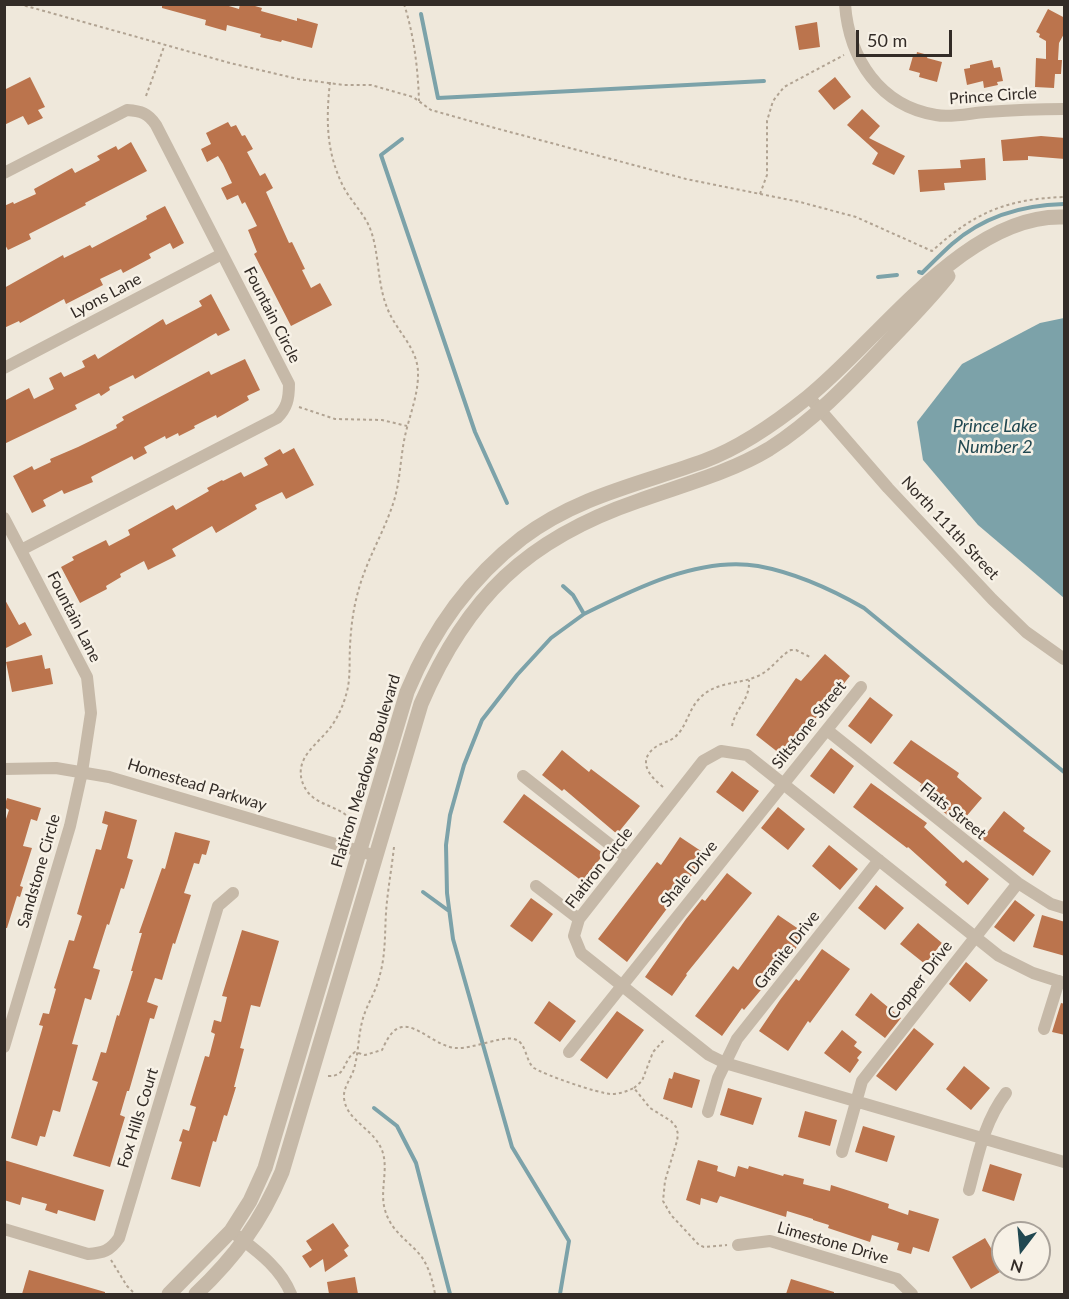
<!DOCTYPE html>
<style>
body{margin:0}
#map{position:relative;width:1069px;height:1299px;overflow:hidden;background:#efe8db;font-family:Lato,sans-serif}
canvas{display:block}
.frame{position:absolute;inset:0;border:6px solid #332c27;pointer-events:none}
.north{position:absolute;left:991px;top:1221px;width:60px;height:60px;box-sizing:border-box;background:#f7f1e6;border:2px solid #a9a29a;border-radius:50%;rotate:196deg;font-size:16px;font-weight:700;line-height:24px;text-align:center;color:#332c27}
.north::after{content:'';display:block;margin:auto;width:21px;height:27px;background:#214851;clip-path:polygon(50% 0,100% 100%,50% 72%,0 100%)}
.scale{position:absolute;left:856px;top:30px;width:96px;height:27px;box-sizing:border-box;border:3px solid #332c27;border-top:0;padding-left:8px;font-size:18px;line-height:21px;white-space:nowrap;color:#332c27;-webkit-text-stroke:4px #f7f1e6;paint-order:stroke}
</style>
<div id="map">
<canvas width="1069" height="1299"></canvas>
<div class="frame"></div>
<div class="north">N</div>
<div class="scale">50 m</div>
</div>
<script>
const context = document.querySelector('canvas').getContext('2d');
context.lineJoin = 'round';
function paint(path, color) {
  context.fillStyle = color;
  context.fill(path, 'evenodd');
}
function strokePath(path, color, width, dash) {
  context.strokeStyle = color;
  context.lineWidth = width;
  context.lineCap = dash ? 'butt' : 'round';
  context.setLineDash(dash || []);
  context.stroke(path);
}
function write(font, color, halo, rows, align = 'center') {
  context.font = font + ' Lato,sans-serif';
  context.lineWidth = 5;
  context.setLineDash([]);
  context.textBaseline = 'middle';
  context.strokeStyle = halo;
  context.fillStyle = color;
  for (const [text, x, y, turn = 0] of rows) {
    context.save();
    context.translate(x, y);
    context.rotate((+turn || 0) * Math.PI / 180);
    context.textAlign = isNaN(turn) ? turn : align;
    if (halo) context.strokeText(text, 0, 0);
    context.fillText(text, 0, 0);
    context.restore();
  }
}
paint(new Path2D(`
 M1064,318V598L978,525L923,460L917,422L962,364L1040,323Z`), '#7ca2a9');
strokePath(new Path2D(`
 M421,14L438,98L764,81
 M402,139L381,155L475,432L507,503
 M919,272L922,273C932,263 942,253 952,244C984,216 1023,205 1064,204
 M878,277L897,275
 M584,614C634,589 700,556 758,566C796,573 831,589 864,608L1064,772
 M423,892L449,911
 M374,1108L397,1126L416,1163L450,1294
 M560,1294L569,1241L512,1147L453,939L447,893L446,845L450,815L464,765L482,720L517,675L551,638L584,614L573,595L563,586`), '#7ca2a9', 4);
paint(new Path2D(`
 M162,4H222L239,9L240,4H248L262,8L261,11L297,21V18L318,24L312,48L282,40L281,42L260,37L261,34L227,25L226,31L205,25L206,20L162,8Z
 M1048,9L1065,18V32L1059,43L1058,60H1062L1061,74H1055L1054,88L1035,87L1036,58L1046,59V41L1039,37L1040,34L1036,32Z
 M817,22L820,47L799,50L795,26Z
 M917,52L928,55L927,58L942,62L937,82L919,77L920,73L909,70L913,56L916,57Z
 M992,60L994,68L1000,67L1003,81L997,82L998,85L984,88L983,81L967,85L964,69L970,68V65Z
 M30,77L45,107L38,110L43,118L28,125L23,116L4,125V90Z
 M835,77L851,97L834,110L818,91Z
 M862,109L880,126L869,138L905,156L894,175L872,164L878,153L847,125Z
 M228,122L231,127L236,125L242,136L245,135L253,149L247,152L260,176L265,173L273,188L266,192L289,243L292,242L305,269L302,270L311,288L320,283L332,305L291,326L254,254L257,252L248,230L257,226L245,202L242,204L238,195L227,200L221,188L232,183L223,164L218,156L207,162L201,149L211,144L206,133Z
 M1041,136L1065,138V159L1028,156V160L1003,161L1001,140Z
 M131,142L147,171L85,203L86,205L29,234L31,239L8,250L4,243V206L13,202L14,204L36,194L34,189L72,168L75,173L100,160L97,156L116,146L118,150Z
 M985,158L986,180L944,183L945,190L920,192L918,170L961,168L960,160Z
 M165,206L184,243L173,249L170,243L149,254L151,258L123,273L121,269L100,279L103,285L66,304L64,299L20,323L19,321L4,328V288L63,255L64,258L90,245L92,248L147,219L146,216Z
 M211,294L230,330L218,336L216,333L135,379L133,375L109,387L110,390L101,396L99,393L75,405L77,409L4,444V401L29,388L34,399L54,389L49,378L61,372L64,377L85,367L82,361L95,354L98,359L163,319L166,325L202,306L199,301Z
 M245,359L260,390L247,396L249,400L217,418L216,415L194,426L195,428L179,436L178,433L166,439L165,436L144,447L147,453L134,460L132,456L91,477L93,482L64,494L62,490L43,500L46,506L32,513L13,476L32,466L34,470L51,462L50,459L78,447L117,428L116,425L124,420L122,417L209,371L211,375Z
 M294,448L314,485L286,499L282,492L255,505L257,509L216,533L212,526L172,549L176,556L148,570L144,561L120,574L121,577L106,586L107,589L80,603L61,567L74,560L72,557L106,540L109,546L130,535L128,530L173,505L176,510L209,491L207,488L222,480L223,481L241,472L244,477L268,465L264,458L280,449L283,454Z
 M4,598L19,625L25,622L32,635L4,649Z
 M825,654L850,676L784,757L756,735L796,678L801,681Z
 M42,655L45,669L50,668L53,684L12,692L6,662Z
 M870,697L893,715L871,744L848,726Z
 M911,740L959,773L957,777L982,798L959,825L939,808L943,804L920,786L922,784L893,763Z
 M831,748L854,766L834,794L810,776Z
 M562,750L589,772L591,769L640,806L617,834L564,789L562,791L542,775Z
 M732,771L759,791L743,812L716,792Z
 M871,783L927,823L924,827L963,863L966,860L989,879L968,905L945,885L947,882L908,847L907,848L853,807Z
 M524,794L604,854L582,881L503,822Z
 M7,798L41,808L37,821L31,819L23,846L32,848L20,886L23,887L20,897L17,896L7,928H4V825L9,810L4,807Z
 M778,807L805,829L788,850L761,828Z
 M105,811L137,820L127,858L133,860L124,889L121,888L109,925L107,924L93,968L100,970L91,1000L85,998L72,1044L78,1045L60,1112L53,1110L45,1137L40,1136L37,1146L11,1138L43,1026L39,1025L43,1013L49,1014L56,989L54,988L69,940L74,941L82,916L77,914L96,849L101,850L108,825L102,823Z
 M1004,811L1025,828L1023,831L1051,851L1033,876L982,839Z
 M175,832L210,841L206,855L202,854L199,864L194,863L184,893L191,895L175,944L173,943L162,980L155,978L147,1002L158,1006L154,1019L150,1018L129,1091H127L120,1115L125,1117L110,1167L73,1156L98,1082L92,1080L101,1052L106,1053L117,1015L119,1016L133,971H131L142,933H139L162,868L165,869Z
 M680,837L707,855L627,962L598,939L657,862L661,865Z
 M829,845L858,869L840,890L812,866Z
 M727,873L752,893L686,974L687,975L672,996L645,977L686,919L702,899L705,901Z
 M876,885L904,908L885,930L858,908Z
 M531,898L553,914L532,942L510,926Z
 M1015,900L1035,915L1014,942L994,927Z
 M778,915L806,934L791,955L787,952L771,978L744,1010L742,1008L722,1036L695,1016L733,966L738,970Z
 M1042,915L1065,922V956L1033,947Z
 M918,923L942,943L925,964L900,944Z
 M242,930L279,941L260,1007L251,1005L240,1048L244,1049L234,1087H236L227,1116L224,1115L216,1142L213,1141L200,1187L171,1179L182,1142L179,1141L183,1129L189,1131L196,1107L190,1105L205,1056L209,1057L215,1034L211,1032L214,1020L221,1022L227,997L222,996Z
 M822,949L850,969L810,1023L808,1021L788,1051L759,1031L780,1000L796,979L799,981Z
 M966,962L988,980L970,1002L949,984Z
 M871,993L901,1018L885,1038L855,1015Z
 M549,1001L576,1021L560,1042L534,1023Z
 M1061,1003L1065,1004V1035L1052,1032Z
 M617,1011L644,1030L607,1079L580,1060Z
 M914,1028L934,1044L896,1091L876,1076Z
 M842,1030L857,1042L854,1046L862,1052L857,1058L859,1060L850,1073L824,1053Z
 M964,1066L990,1088L971,1110L946,1089Z
 M674,1072L700,1080L692,1108L663,1099L669,1078L672,1079Z
 M728,1088L762,1098L753,1125L720,1115Z
 M805,1111L837,1120L830,1146L798,1137Z
 M863,1126L895,1136L887,1162L855,1152Z
 M4,1160L104,1190L95,1221L58,1210L57,1214L45,1210L47,1204L22,1197L20,1205L4,1200Z
 M698,1160L718,1166L717,1171L735,1177L738,1166L748,1169L749,1166L783,1176L784,1174L804,1179L803,1184L830,1191L831,1185L856,1193L889,1204L888,1208L908,1215L909,1210L939,1219L929,1252L913,1247L911,1254L897,1250L899,1243L872,1235L870,1242L828,1228L829,1225L813,1220V1219L787,1211L786,1217L720,1196L717,1203L701,1198L700,1205L686,1200Z
 M990,1164L1022,1174L1014,1201L982,1191Z
 M333,1223L349,1246L344,1250L348,1256L325,1272L323,1259L310,1268L302,1256L312,1250L306,1241Z
 M985,1238L998,1260L994,1262L1000,1272L971,1289L952,1257Z
 M29,1270L105,1292V1294H22Z
 M355,1277L358,1294H329L327,1282Z
 M791,1279L834,1292V1294H786Z`), '#bb744d');
strokePath(new Path2D(`
 M19,4L230,63L298,79L344,85H371L413,97L431,110L495,128L686,179L800,202L856,217L932,251C975,212 1007,199 1064,197
 M404,4C414,35 418,69 419,101
 M330,82C326,119 326,150 342,184C349,199 362,211 369,226C380,251 376,282 388,310C397,332 419,349 418,375C418,397 408,419 404,441C400,462 400,483 393,504C383,534 366,561 358,592C353,610 351,627 350,646C349,662 351,679 346,695C343,706 337,719 330,728C318,744 295,757 302,781C311,809 340,802 353,823
 M146,96L165,44
 M760,194L767,175V121L773,101L784,87L844,55
 M299,407L335,419L382,420L407,426
 M732,726C736,707 750,701 749,680
 M663,787C649,776 636,760 657,746C664,742 672,741 677,735C687,725 689,709 699,699C715,681 738,685 758,676C772,670 779,656 791,650H796L810,657
 M394,847C392,865 389,883 387,901C384,927 387,952 379,978C376,991 368,1003 364,1015C358,1033 359,1051 354,1069C351,1079 343,1087 344,1098C346,1120 372,1128 381,1148C390,1167 379,1190 385,1210C391,1232 409,1241 421,1256C429,1267 433,1282 435,1294
 M328,1076C347,1077 342,1061 355,1052L365,1055L382,1050C386,1042 391,1029 402,1027C417,1024 437,1047 456,1048C473,1049 500,1036 514,1039C527,1042 525,1061 534,1068C545,1075 599,1094 612,1094C620,1094 627,1091 634,1088L650,1108L671,1121L676,1127L678,1134L677,1141L665,1181L663,1201L671,1215L699,1245L704,1247L727,1245
 M634,1088L642,1081L653,1052L664,1040
 M111,1260L127,1286L135,1294`), '#b1a392', 2, [3, 3]);
strokePath(new Path2D(`
 M845,4C849,59 880,106 936,115C951,118 971,113 986,112C1013,110 1038,109 1064,109
 M4,173L127,110C141,111 148,113 156,125L289,384C289,399 287,408 277,418L21,550
 M4,368L222,254
 M809,397L888,488L992,599L1026,632L1064,659
 M4,518L87,677L91,713L82,772L70,826L4,1047
 M827,730L1018,883L1051,904L1064,908
 M4,769L56,768L109,777L376,856
 M523,776L627,858
 M536,886L579,919
 M1064,983L1033,973L999,956L747,755L721,751L703,761L579,919L574,936L581,953L709,1055L725,1063L1064,1162
 M1044,1029L1059,981
 M569,1052L861,687
 M708,1112L718,1078L737,1039L879,860
 M842,1152L862,1081L1018,883
 M969,1190C978,1156 984,1122 1006,1093
 M4,1229L88,1254C103,1253 110,1251 119,1238L218,906L233,893
 M231,1231C254,1249 280,1266 291,1294
 M738,1245L770,1241L897,1279L912,1294`), '#c6b9a8', 12);
strokePath(new Path2D(`
 M169,1294L231,1231L250,1201L265,1168L407,692C432,631 469,579 522,538C578,496 640,484 704,461C742,447 777,422 808,397C879,340 966,213 1064,217
 M196,1294C235,1257 261,1222 282,1172L421,704C467,597 527,539 638,501C682,485 729,473 769,449C813,421 848,384 884,346C906,323 928,301 948,276`), '#c6b9a8', 15);
write('16px', '#332c27', '#f7f1e6', [
 ["Prince Circle",993,96,-4],
 ["Lyons Lane",106,296,-28],
 ["Fountain Circle",272,315,63],
 ["North 111th Street",950,528,47],
 ["Fountain Lane",74,617,63],
 ["Siltstone Street",809,725,-51],
 ["Flatiron Meadows Boulevard",366,771,-73],
 ["Homestead Parkway",197,785,17],
 ["Flats Street",953,811,39],
 ["Flatiron Circle",599,868,-52],
 ["Sandstone Circle",39,871,-74],
 ["Shale Drive",689,874,-51],
 ["Granite Drive",787,950,-52],
 ["Copper Drive",920,980,-52],
 ["Fox Hills Court",138,1118,-73],
 ["Limestone Drive",833,1243,16]
]);
write('italic 18px', '#214851', '#f7f1e6', [
 ["Prince Lake",995,426],
 ["Number 2",995,447]
]);
</script>
